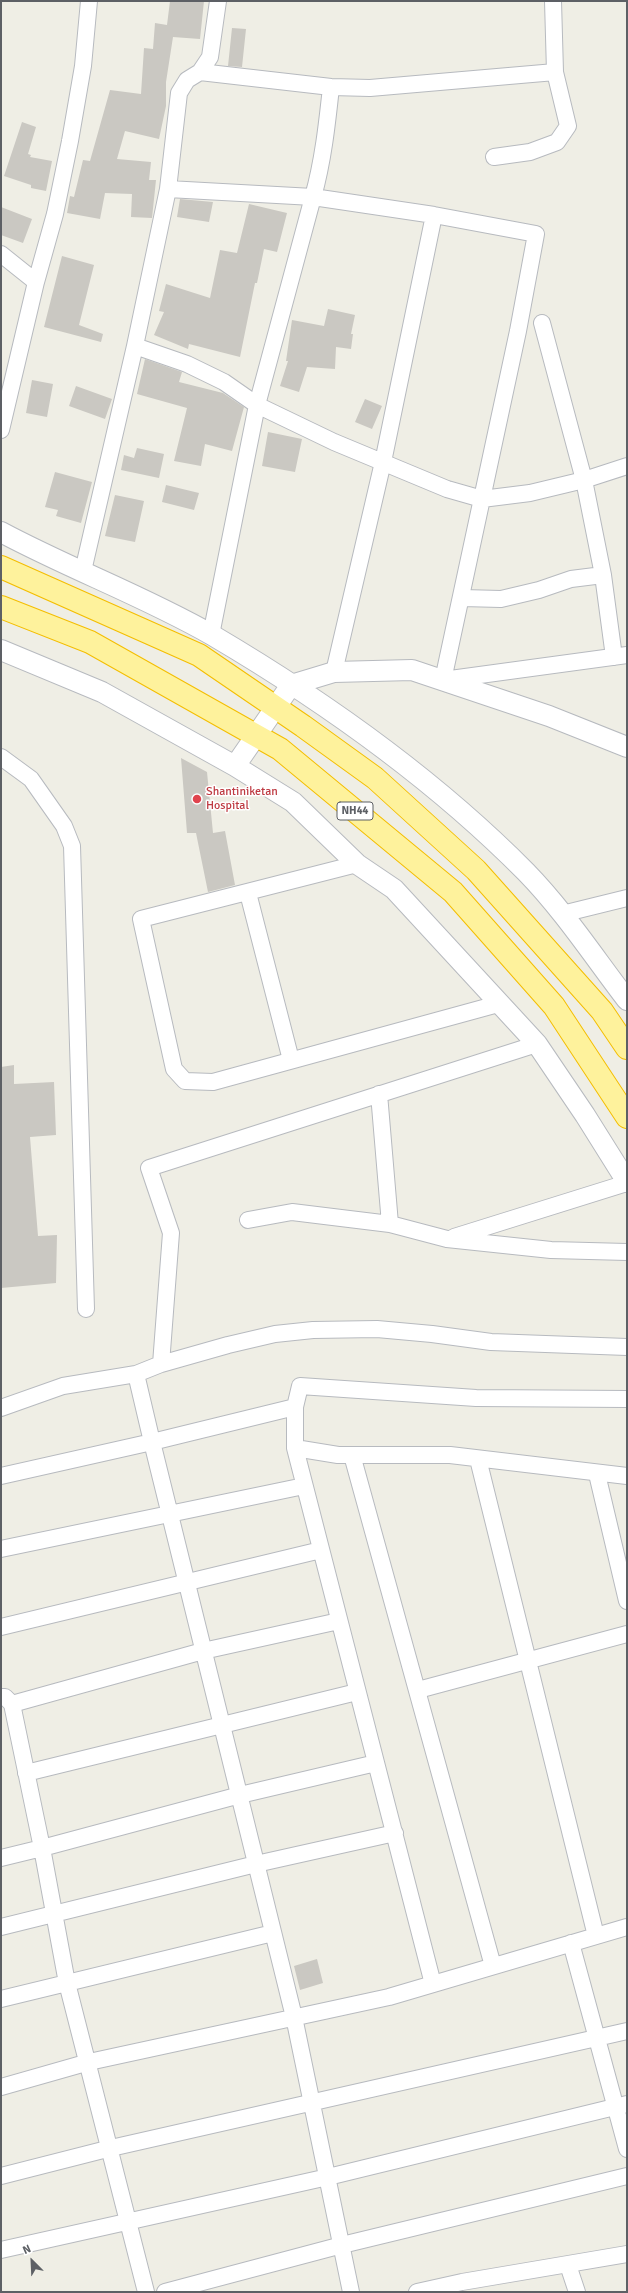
<!DOCTYPE html>
<style>
body{margin:0}
#map{position:relative;width:628px;height:2293px;overflow:hidden;background:#efeee5;font-family:Signika,sans-serif}
canvas{display:block}
.frame{position:absolute;inset:0;border:2px solid #5d6065;pointer-events:none}
.north{position:absolute;left:12px;top:2241px;width:40px;height:40px;-webkit-text-stroke:3px #fff;paint-order:stroke;rotate:336deg;font-size:11px;font-weight:700;line-height:16px;text-align:center;color:#5d6065}
.north::after{content:'';display:block;margin:auto;width:14px;height:18px;background:#5d6065;clip-path:polygon(50% 0,100% 100%,50% 72%,0 100%)}
</style>
<div id="map">
<canvas width="628" height="2293"></canvas>
<div class="frame"></div>
<div class="north">N</div>
</div>
<script>
const context = document.querySelector('canvas').getContext('2d');
context.lineJoin = 'round';
function paint(path, color) {
  context.fillStyle = color;
  context.fill(path, 'evenodd');
}
function strokePath(path, color, width, dash) {
  context.strokeStyle = color;
  context.lineWidth = width;
  context.lineCap = dash ? 'butt' : 'round';
  context.setLineDash(dash || []);
  context.stroke(path);
}
function write(font, color, halo, rows, align = 'center') {
  context.font = font + ' Signika,sans-serif';
  context.lineWidth = 3;
  context.setLineDash([]);
  context.textBaseline = 'middle';
  context.strokeStyle = halo;
  context.fillStyle = color;
  for (const [text, x, y, turn = 0] of rows) {
    context.save();
    context.translate(x, y);
    context.rotate((+turn || 0) * Math.PI / 180);
    context.textAlign = isNaN(turn) ? turn : align;
    if (halo) context.strokeText(text, 0, 0);
    context.fillText(text, 0, 0);
    context.restore();
  }
}
paint(new Path2D(`
 M170,1H204L200,39L173,37L166,82V106L159,139L125,131L117,159L151,162L149,180H156L152,218L131,217L132,194L105,193L100,219L67,213L70,196L74,197L83,160L90,161L110,90L141,94L144,48L153,49L155,23L167,25Z
 M232,28L246,29L242,67L228,66Z
 M22,122L36,127L28,154L31,155L30,157L52,161L46,191L31,188V185L4,176Z
 M180,199L213,202L209,222L177,217Z
 M249,204L287,213L277,252L264,249L257,283H255L240,357L189,344L188,349L154,335L164,312L159,311L166,284L210,298L220,250L237,253Z
 M1,207L32,219L23,243L1,235Z
 M62,256L94,265L79,325L103,334L101,342L44,327Z
 M328,309L355,315L351,334H353L351,349L336,347L335,369L307,367L299,392L280,386L288,361H286L292,320L324,326Z
 M145,359L182,372L179,382L223,393L244,407L232,451L205,444L201,466L174,461L187,408L137,394Z
 M32,380L53,384L47,417L26,413Z
 M76,386L112,399L105,419L69,406Z
 M365,399L382,406L372,429L355,422Z
 M268,432L302,439L295,472L262,466Z
 M137,448L164,454L159,478L121,470L124,455L134,458Z
 M55,472L92,482L81,523L56,516L58,510L45,507Z
 M166,485L199,493L194,510L162,502Z
 M115,495L144,501L135,542L105,536Z
 M181,758L207,772L213,833L225,831L235,885L208,892L196,833H187Z
 M14,1065V1084L54,1082L56,1135L30,1137L38,1236L57,1235L56,1283L1,1288V1067Z
 M317,1959L323,1983L300,1990L294,1966Z`), '#cac8c2');
const minor = new Path2D(`
 M200,72L331,87L370,88L555,72
 M494,157L530,152L557,142L568,126L555,72L553,1
 M168,189L179,93L187,80L200,72L210,57L218,1
 M1,254L36,282
 M542,323L584,480L603,575L614,657
 M135,346L187,364L224,382L257,405L334,442L447,489L482,499L530,493L584,480L627,466
 M1,430L36,282L55,214L70,141L83,66L89,1
 M83,571L135,346L168,189L313,197C323,161 327,125 331,87
 M462,598L501,599L539,590L571,579L603,575
 M211,635L257,405L313,197L434,215L536,234L518,331L443,680L627,655
 M334,672L383,462L434,215
 M1,757L31,779L64,826L72,846L86,1309
 M357,864L141,919L174,1069L185,1081L213,1082L498,1004
 M248,893L291,1060
 M562,914L627,898
 M379,1094L390,1224
 M248,1220L292,1212L390,1224L447,1239L551,1250L627,1252
 M454,1237L627,1183
 M161,1364L171,1233L149,1168L537,1044
 M136,1374L152,1442L295,1407
 M1,1408L63,1386L136,1374L161,1364L228,1345L275,1334L313,1330L377,1329L432,1334L491,1342L627,1347
 M295,1448L338,1455H450L627,1476
 M352,1455L493,1966
 M478,1459L596,1936
 M597,1474L627,1601
 M1,1476L152,1442L294,2017L351,2292
 M1,1549L304,1486
 M1,1627L321,1550
 M418,1690L627,1634
 M1,1697H5L12,1704L42,1848L1,1858
 M12,1704L203,1651L339,1621
 M26,1773L357,1692
 M1,1927L256,1864L395,1833
 M571,1943L627,2149
 M433,1984L295,1448V1407L300,1386L476,1398L627,1399
 M1,1999L273,1933
 M1,2087L89,2062L389,1997L627,1927
 M1,2176L111,2148L627,2031
 M1,2250L328,2177L627,2104
 M568,2265L577,2292
 M146,2292L67,1983L42,1848L240,1795L376,1763
 M165,2292L342,2245L627,2176
 M417,2292L462,2282L627,2254`);
const tertiary = new Path2D(`
 M1,532C70,569 144,596 212,635C324,701 434,779 526,872C564,911 594,957 627,1000
 M1,650L102,692L235,766L293,802L357,864L394,889L537,1044L585,1115L627,1182
 M235,766L291,685L334,672L412,670L549,716L627,747`);
const trunk = new Path2D(`
 M1,567L199,655L303,726L375,778L476,870L602,1011L627,1048
 M1,607L90,642L280,749L453,892L554,1006L627,1117`);
strokePath(minor, '#b7babf', 18);
strokePath(tertiary, '#b7babf', 22);
strokePath(trunk, '#f4be00', 24);
strokePath(minor, '#fff', 16);
strokePath(tertiary, '#fff', 20);
strokePath(trunk, '#fef29c', 22);
for (const [x, y, r, color] of [
 [197,799,5,"#e0444e"]
]) {
  const dot = new Path2D();
  dot.arc(x, y, r, 0, 2 * Math.PI);
  context.fillStyle = color;
  context.fill(dot);
  strokePath(dot, '#fff', 1.5);
}
for (const [x, y, w] of [
 [355,811,36]
]) {
  const box = new Path2D();
  box.roundRect(x - w / 2, y - 9, w, 18, 3);
  context.fillStyle = '#fff';
  context.fill(box);
  strokePath(box, '#5d6065', 1);
}
write('bold 11px', '#5d6065', null, [
 ["NH44",355,811]
]);
write('12px', '#be3a42', '#fff', [
 ["Shantiniketan",206,792],
 ["Hospital",206,806]
], 'left');
</script>
